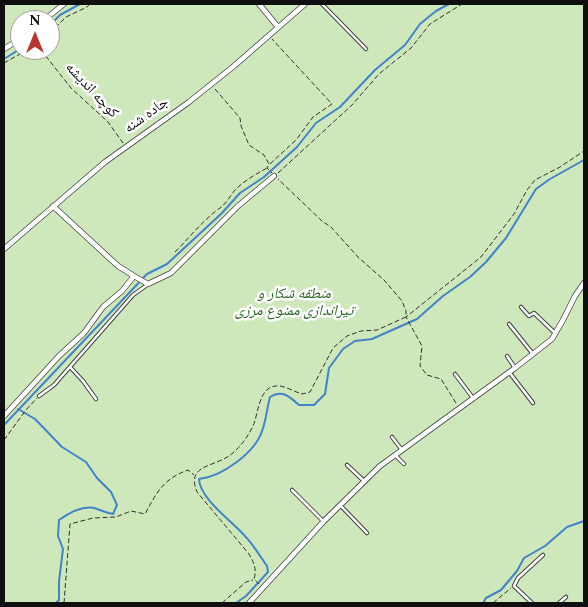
<!DOCTYPE html>
<meta charset="utf-8">
<style>
body{margin:0}
#map{position:relative;width:588px;height:607px;overflow:hidden;background:#fefdf2;font-family:Spectral,serif}
canvas{display:block}
.frame{position:absolute;inset:0;border:5px solid #0f0f0f;pointer-events:none}
.north{position:absolute;left:10px;top:10px;width:50px;height:50px;box-sizing:border-box;background:#fff;border:1px solid #9f9f9f;border-radius:50%;rotate:0deg;font-size:14px;font-weight:700;line-height:20px;text-align:center;color:#0f0f0f}
.north::after{content:'';display:block;margin:auto;width:18px;height:22px;background:#b9362d;clip-path:polygon(50% 0,100% 100%,50% 72%,0 100%)}
</style>
<div id="map">
<canvas width="588" height="607"></canvas>
<div class="frame"></div>
<div class="north">N</div>
</div>
<script>
const context = document.querySelector('canvas').getContext('2d');
context.lineJoin = 'round';
function paint(path, color) {
  context.fillStyle = color;
  context.fill(path, 'evenodd');
}
function strokePath(path, color, width, dash) {
  context.strokeStyle = color;
  context.lineWidth = width;
  context.lineCap = dash ? 'butt' : 'round';
  context.setLineDash(dash || []);
  context.stroke(path);
}
function write(font, color, halo, rows, align = 'center') {
  context.font = font + ' Spectral,"Noto Naskh Arabic",serif';
  context.lineWidth = 5;
  context.setLineDash([]);
  context.textBaseline = 'middle';
  context.strokeStyle = halo;
  context.fillStyle = color;
  for (const [text, x, y, turn = 0] of rows) {
    context.save();
    context.translate(x, y);
    context.rotate((+turn || 0) * Math.PI / 180);
    context.textAlign = isNaN(turn) ? turn : align;
    if (halo) context.strokeText(text, 0, 0);
    context.fillText(text, 0, 0);
    context.restore();
  }
}
paint(new Path2D(`
 M4,4H584V603H4ZM20,20H50V50H20Z`), '#cee8bc');
strokePath(new Path2D(`
 M50,25L60,15L80,4
 M4,59L20,49
 M18,409L35,419L62,447L86,462L97,478L111,492L117,505L113,514C107,513 103,511 97,509C84,504 69,513 59,520L58,536L63,549L59,581V600L56,603
 M4,425L147,274L167,264L222,213L240,193L264,177L297,147L316,123L340,107L375,70L405,45L420,24L436,11L449,4
 M236,603L246,596L268,572L267,566C260,556 253,544 244,535C231,520 200,499 199,479C221,477 255,453 262,431C266,421 267,408 270,397C282,389 290,397 299,405H314L325,394L329,368L343,349L355,341L372,339L417,319L443,296L470,277L486,262L506,238L536,189L550,179L584,160
 M483,603L486,598L501,590L517,571L524,558L545,546L567,527L584,521`), '#4383c7', 2);
const lane = new Path2D(`
 M322,4L366,49
 M521,307L529,316L534,313L555,333
 M509,324L533,354
 M507,356L515,368
 M70,367L83,381L96,399
 M509,372L533,403
 M455,374L473,398
 M39,396L54,385L133,295L147,285
 M392,437L402,450
 M395,455L404,464
 M347,465L365,482
 M292,490L323,521
 M340,505L367,533
 M532,603L514,586L518,578L543,555
 M559,603L566,597`);
const street = new Path2D(`
 M259,4L278,27
 M44,20L64,4
 M4,49L20,39
 M53,206L118,266L134,276
 M4,249L105,162L189,102L234,66L305,4
 M4,416L59,356L84,333L103,307L122,291L134,276L148,284L171,273L238,206L274,176
 M249,603L324,521L380,466L515,368L552,339L563,320L575,296L584,283`);
strokePath(lane, '#424242', 4.5);
strokePath(street, '#424242', 6);
strokePath(new Path2D(`
 M50,33L66,17L87,7L90,4
 M41,50L71,88L108,122L123,143
 M4,63L27,50
 M215,89L240,118L241,126L249,145L264,155L269,164L267,168L272,173
 M270,164L296,140L313,117L332,104L272,39
 M278,173L352,105L379,74L411,48L430,24L462,4
 M175,252C190,237 203,220 220,208C226,204 230,196 235,190C244,181 256,174 267,168
 M456,403L441,379L427,375L420,366L422,346L406,317L481,257L514,214L527,190L535,180L560,167L584,151
 M4,440L26,410L37,398
 M259,584L254,579C257,569 254,563 249,554L197,492C186,465 213,467 229,456C240,448 247,438 253,426C259,413 258,384 280,386C287,387 295,392 302,394L310,392L333,348L347,336L361,331L377,330L406,317V311L402,301L384,280L358,257L331,227L322,221L278,179
 M64,603L70,524L93,518L116,517L131,511L145,514C157,492 163,479 188,470L194,475
 M222,603L246,582L253,580
 M493,603L511,588`), '#313131', 1, [5, 2.5]);
strokePath(lane, '#fff', 2.5);
strokePath(street, '#fff', 4.5);
write('15px', '#0f0f0f', '#fff', [
 ["کوچه اندیشه",91,91,47],
 ["جاده شنه",147,116,-36]
]);
write('italic 15px', '#286422', '#fff', [
 ["منطقه شکار و",294,295],
 ["تیراندازی ممنوع مرزی",294,312]
]);
</script>
